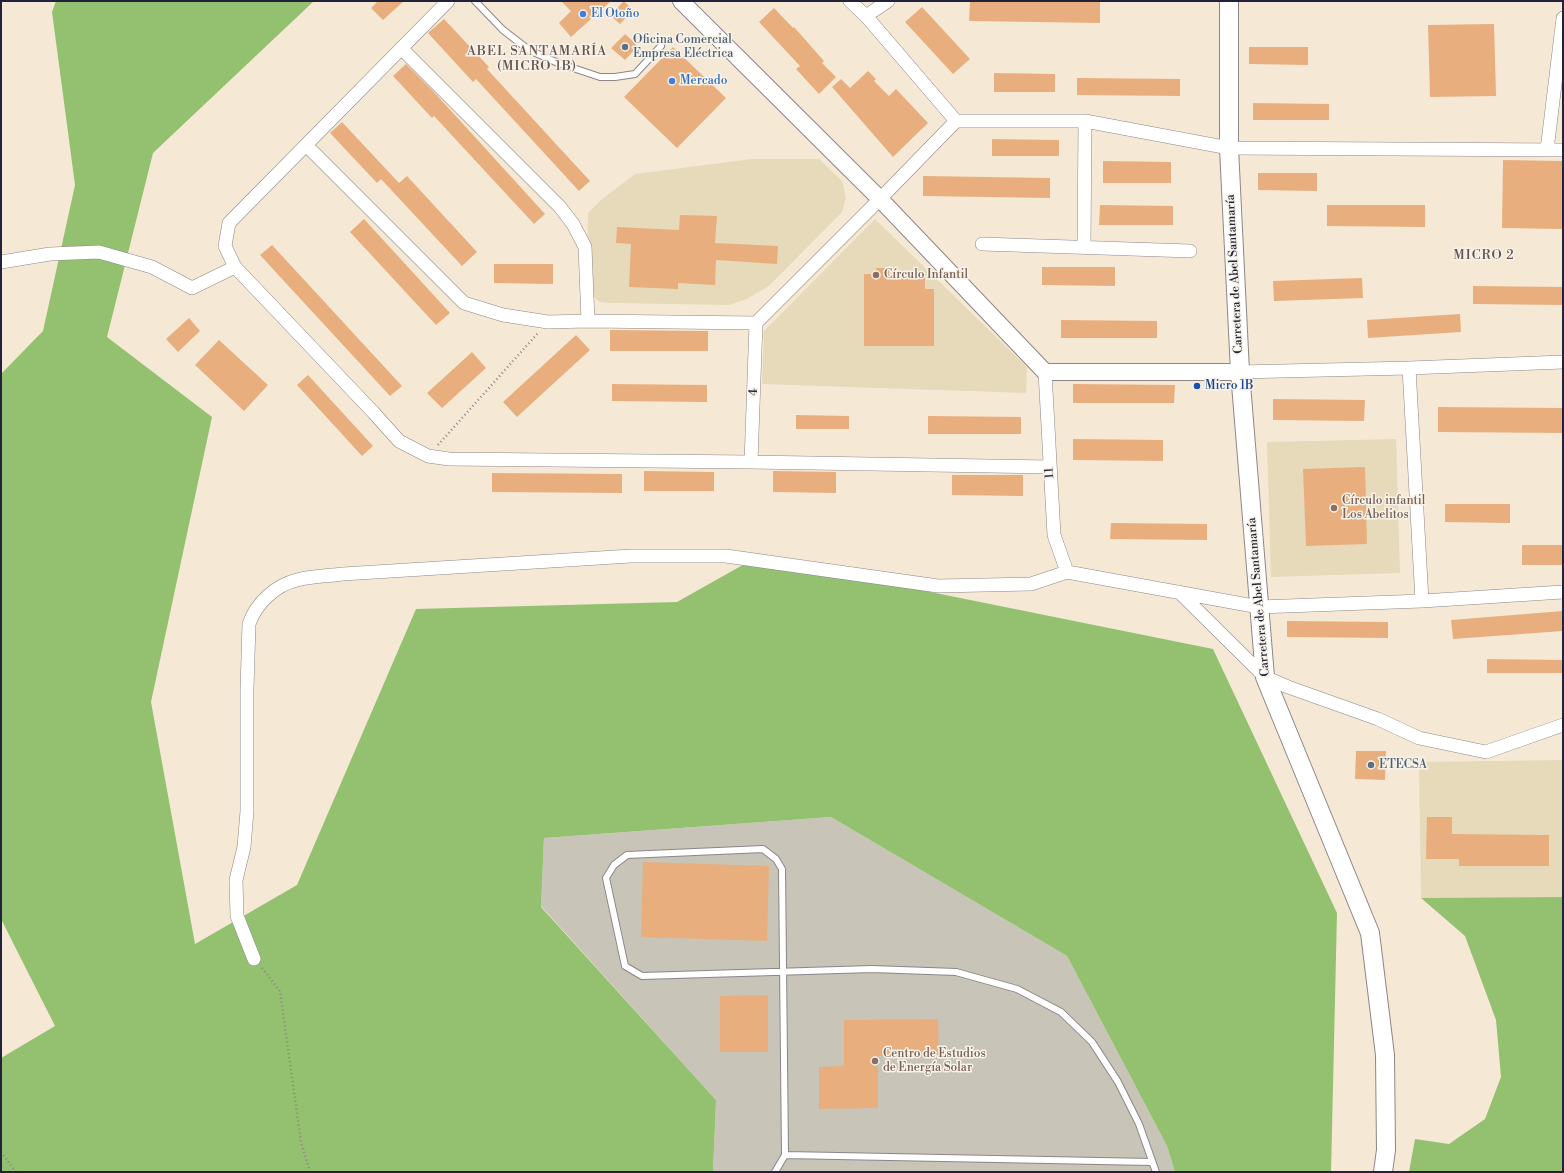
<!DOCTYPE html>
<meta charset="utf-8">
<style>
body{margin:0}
#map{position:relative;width:1564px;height:1173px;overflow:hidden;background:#f5e9d5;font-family:"Libre Bodoni",serif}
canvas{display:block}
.frame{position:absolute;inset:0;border:2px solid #22223b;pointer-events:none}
</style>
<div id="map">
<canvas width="1564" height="1173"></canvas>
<div class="frame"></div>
</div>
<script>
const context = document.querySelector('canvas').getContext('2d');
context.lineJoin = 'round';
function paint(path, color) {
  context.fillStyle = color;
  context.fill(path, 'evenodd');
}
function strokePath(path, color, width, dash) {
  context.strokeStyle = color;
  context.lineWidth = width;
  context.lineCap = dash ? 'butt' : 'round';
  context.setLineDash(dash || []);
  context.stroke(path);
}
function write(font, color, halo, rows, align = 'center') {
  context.font = font + ' "Libre Bodoni",serif';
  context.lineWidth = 3;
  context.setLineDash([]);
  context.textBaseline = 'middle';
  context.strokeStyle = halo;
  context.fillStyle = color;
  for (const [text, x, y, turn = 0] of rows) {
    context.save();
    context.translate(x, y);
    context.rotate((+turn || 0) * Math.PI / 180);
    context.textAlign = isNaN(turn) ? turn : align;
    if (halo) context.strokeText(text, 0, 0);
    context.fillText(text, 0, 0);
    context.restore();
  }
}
paint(new Path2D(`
 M752,159H819L842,181L846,198L842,212L769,286L747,299L729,305L611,303L600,302L593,296L587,281L588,213L601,200L635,174Z
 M875,219L1027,367L1026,393L762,384L764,331Z
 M1396,439L1400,573L1271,577L1267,442Z
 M1563,760V897L1421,898L1419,762Z`), '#e6daba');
paint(new Path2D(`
 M831,817L1067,956L1167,1146L1175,1172H713L716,1100L541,906L544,838Z`), '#c8c4b8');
paint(new Path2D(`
 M56,1H314L153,153L107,337L212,417L151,702L195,944L297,885L416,609L677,602L757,557L1213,649L1337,913L1331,1172H1175L1167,1146L1067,956L831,817L544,838L541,907L716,1100L713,1172H1V1058L55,1026L1,919V374L43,331L75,185L52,12Z
 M1563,897V1172H1409L1415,1139L1449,1144L1485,1119L1501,1077L1496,1020L1465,936L1421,898Z`), '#93c170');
paint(new Path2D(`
 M378,1H404L383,20L371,8Z
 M561,1H611L571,37L559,23L571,11Z
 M624,1L633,10L620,24L610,15Z
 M970,1L1100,2V23L969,21Z
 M922,7L970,59L953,74L905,22Z
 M774,8L793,28L794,27L824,61L822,63L836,77L819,94L796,69L800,66L759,22Z
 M444,19L489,67L487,69L590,181L579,191L476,79L473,82L428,33Z
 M1494,24L1496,96L1430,97L1428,25Z
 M625,34L638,46L625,60L611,48Z
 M673,47L726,98L677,148L624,97Z
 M1249,47H1308V65L1249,64Z
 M406,64L433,91L545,214L534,224L434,116L432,118L393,76Z
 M868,71L876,79L874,81L889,96L896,89L928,123L893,157L832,87L841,79L850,88Z
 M994,73L1055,74V92H994Z
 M1077,78L1180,79V96L1077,95Z
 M1253,103L1329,104V120H1253Z
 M342,122L399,183L407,176L477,252L462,266L381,179L377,183L330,133Z
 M992,139L1059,140V156H992Z
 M1503,160L1563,161V229L1502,228Z
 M1103,161L1171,162V183H1103Z
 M1258,173H1317V191L1258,190Z
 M923,176L1050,178V198L923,196Z
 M1100,205L1173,206V225H1099Z
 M1327,205H1425V227L1327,226Z
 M680,215L717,216L715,243L778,246L777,264L716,260L715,285L678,283V289L629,287L631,244L616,243L617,227L679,230Z
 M364,219L450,313L436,325L350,232Z
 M272,245L402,386L390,396L260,255Z
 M494,264H553V284L494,283Z
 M1042,267H1115V286L1042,285Z
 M876,268H889V275H925V289H934V346H864V274H876Z
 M1362,278L1363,298L1274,301L1273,281Z
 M1473,286L1563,287V305L1473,304Z
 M1460,314L1461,332L1368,338L1367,320Z
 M189,318L200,331L178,352L166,339Z
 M1061,320L1157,321V338H1061Z
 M610,330L708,331V351H610Z
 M576,335L590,350L517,417L503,402Z
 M219,340L268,385L244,411L195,365Z
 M472,352L486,368L442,408L427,393Z
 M308,375L373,446L362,456L297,385Z
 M612,384L707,385V402L612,401Z
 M1073,384L1175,385L1174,403H1073Z
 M1273,399L1365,400L1364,421L1273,420Z
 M1438,407L1563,408V433L1438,432Z
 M796,415L849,416V429H796Z
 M928,416L1021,417V434H928Z
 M1073,439L1163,440V461L1073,460Z
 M1365,467L1367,544L1306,546L1303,469Z
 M644,471L714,472V491H644Z
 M773,471L836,472V493L773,492Z
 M492,473L622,474V493L492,492Z
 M952,475H1023V496L952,495Z
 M1445,504H1510V523L1445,522Z
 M1111,523L1207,524V540L1110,539Z
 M1522,545H1563V565H1522Z
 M1563,611V631L1453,639L1451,620Z
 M1287,621L1388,622V638L1287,637Z
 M1487,659L1563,660V673H1487Z
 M1356,751H1386L1385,780L1355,779Z
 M1427,817H1452V834L1549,835V866H1459V859H1426Z
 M643,862L769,866L767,941L641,937Z
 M768,995V1052H720V996Z
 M938,1019L939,1055L878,1056V1108L819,1109V1067L844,1066V1020Z`), '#e9ae7e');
const service = new Path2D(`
 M475,1L503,30L529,50L558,63L600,77H615L635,74L661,46
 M785,1155L1152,1162
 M775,1172L785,1155L782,869L776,859L763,849L627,855L614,865L606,878L625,966L642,976L872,969L956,972L1017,989L1061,1012L1092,1042L1118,1082L1139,1124L1156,1172`);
const minor = new Path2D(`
 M448,1L229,223L225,246L235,267L373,412L399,441L428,456L449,459L751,462L1050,467
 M850,1L866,16L956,121
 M866,16L888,1
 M401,48L560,207L573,224L585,247L588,321
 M306,145L464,303L503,315L548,322L588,321L756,323L880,199L956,121H1085L1229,148L1563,150
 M1547,150L1563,18
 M982,244L1190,251
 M1084,247L1085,121
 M1,262L50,254L99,252L152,267L192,288L235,267
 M1409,368L1422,601
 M1045,372L1054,535L1067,572
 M1240,372L1409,368L1563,362
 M751,462L756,323
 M1179,592L1265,677L1288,687L1378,719L1419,738L1486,752L1563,725
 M254,959L237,916L236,880L244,847L247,811V689L249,624C256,603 276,585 297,580C312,576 328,576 343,574L631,556H726L938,586L1031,584L1067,572L1259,607L1422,601L1563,592`);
const tertiary = new Path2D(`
 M681,1L880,199L1045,372H1240`);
const secondary = new Path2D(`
 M1229,1V148L1240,372L1265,677L1370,933L1385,1055L1386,1150L1383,1172`);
strokePath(service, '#8c8688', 8);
strokePath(minor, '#8c8688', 14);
strokePath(tertiary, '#8c8688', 18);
strokePath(secondary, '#8c8688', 20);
strokePath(new Path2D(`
 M438,445L538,333
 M262,968L280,991L301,1142L310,1172
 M1,1152L16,1172`), '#8c8688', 2.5, [1, 3]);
strokePath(service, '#fff', 6);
strokePath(minor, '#fff', 13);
strokePath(tertiary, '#fff', 16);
strokePath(secondary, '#fff', 18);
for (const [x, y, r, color] of [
 [583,14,4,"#3f7fe0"],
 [625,47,4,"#5c6f8a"],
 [672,81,4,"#3f7fe0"],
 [876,275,4,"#8d6e63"],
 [1197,386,4,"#1a4fb4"],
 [1334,508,4,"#8d6e63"],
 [1371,765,4,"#5c6f8a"],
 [875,1061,4,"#8d6e63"]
]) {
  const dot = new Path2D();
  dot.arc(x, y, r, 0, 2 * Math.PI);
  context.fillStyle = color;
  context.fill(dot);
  strokePath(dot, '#f7f3e8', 1.5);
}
write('12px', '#366cbe', '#f7f3e8', [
 ["El Otoño",591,14],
 ["Mercado",680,81]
], 'left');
write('12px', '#4e5e75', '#f7f3e8', [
 ["Oficina Comercial",633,40],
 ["Empresa Eléctrica",633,54],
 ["ETECSA",1379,765]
], 'left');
write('12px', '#22223b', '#f7f3e8', [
 ["Carretera de Abel Santamaría",1235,274,-93],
 ["4",754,392,-88],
 ["11",1050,473,-94],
 ["Carretera de Abel Santamaría",1259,597,-95]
]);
write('12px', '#785e54', '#f7f3e8', [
 ["Círculo Infantil",884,275],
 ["Círculo infantil",1342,501],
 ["Los Abelitos",1342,515],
 ["Centro de Estudios",883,1054],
 ["de Energía Solar",883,1068]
], 'left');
write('12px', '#164399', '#f7f3e8', [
 ["Micro 1B",1205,386]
], 'left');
context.letterSpacing = '1px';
write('13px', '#685352', '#f7f3e8', [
 ["ABEL SANTAMARÍA",537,52],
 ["(MICRO 1B)",537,67],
 ["MICRO 2",1484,256]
]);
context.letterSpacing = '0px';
</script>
